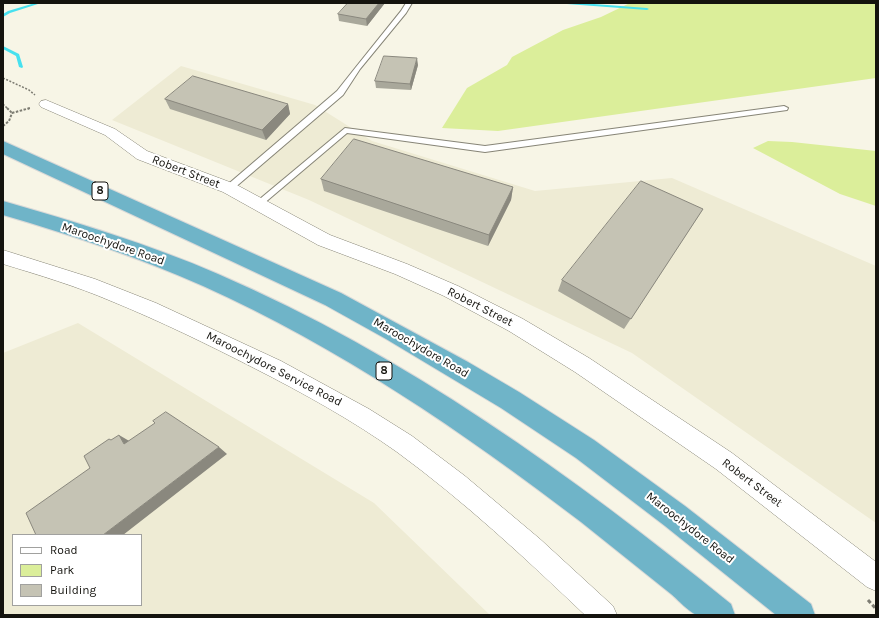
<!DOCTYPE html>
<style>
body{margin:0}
#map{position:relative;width:879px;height:618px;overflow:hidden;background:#f7f5e6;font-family:Karla,sans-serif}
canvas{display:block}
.frame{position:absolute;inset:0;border:4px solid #14130e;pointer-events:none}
.legend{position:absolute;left:12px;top:534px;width:130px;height:72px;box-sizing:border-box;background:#fff;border:1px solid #a1a19f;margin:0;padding:5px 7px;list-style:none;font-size:12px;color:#14130e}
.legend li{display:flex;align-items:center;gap:8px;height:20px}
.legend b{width:20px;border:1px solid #a1a19f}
</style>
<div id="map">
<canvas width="879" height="618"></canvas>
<div class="frame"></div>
<ul class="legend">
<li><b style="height:5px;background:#fff"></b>Road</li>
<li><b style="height:11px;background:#dbee9a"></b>Park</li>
<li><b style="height:11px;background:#c5c3b4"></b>Building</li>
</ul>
</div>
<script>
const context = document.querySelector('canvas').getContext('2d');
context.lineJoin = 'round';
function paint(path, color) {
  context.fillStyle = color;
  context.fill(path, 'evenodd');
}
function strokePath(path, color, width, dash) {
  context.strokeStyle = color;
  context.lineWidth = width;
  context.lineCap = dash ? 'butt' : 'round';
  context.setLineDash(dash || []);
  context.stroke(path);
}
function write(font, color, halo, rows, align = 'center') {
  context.font = font + ' Karla,sans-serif';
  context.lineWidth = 4;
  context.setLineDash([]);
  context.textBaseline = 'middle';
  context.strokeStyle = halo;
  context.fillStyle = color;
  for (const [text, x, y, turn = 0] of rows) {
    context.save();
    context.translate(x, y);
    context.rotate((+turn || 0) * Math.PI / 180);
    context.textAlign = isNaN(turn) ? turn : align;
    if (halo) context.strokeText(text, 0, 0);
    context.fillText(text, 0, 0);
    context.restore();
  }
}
paint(new Path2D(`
 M181,66L315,105L372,141L535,191L672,178L876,266V523L632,353L309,200L112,120Z
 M78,323L374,503L490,615H3V353ZM13,535H141V605H13Z`), '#eeebd4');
paint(new Path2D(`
 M630,3H876V78L498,131L442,128L467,88L507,65L512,57L563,30L601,17Z
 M768,141L792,142L876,151V206L840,194L753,148Z`), '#dbee9a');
paint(new Path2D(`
 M35,3H41L10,13L3,17V14L8,11Z
 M565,3H581L647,8L649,9L647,10L567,4Z
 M3,46L19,54L23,67L22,68L19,67L16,56L3,49Z`), '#47e1ef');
const service = new Path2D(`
 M406,3H412L406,13L360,69L343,95L232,190H226L225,188L226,186L337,91L356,67L401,11Z
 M784,106L788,108L787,110L485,152L347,133L262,205L259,206L255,203L345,128L485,146Z`);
const minor = new Path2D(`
 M46,100L115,129L147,151L235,184L330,235L407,264L458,286L523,319L589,358L732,453L876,562V591L867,587L716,469L575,372L509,331L444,296L395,274L318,245L223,192L137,159L105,135L41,107L39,104L41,101Z
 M3,250L95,279L156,303L281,361L369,409L412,436L465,476L540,539L613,606L617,615H585C525,558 464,501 397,452C352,420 303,393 254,368C207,344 160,321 111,301C76,286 39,275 3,264Z`);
const trunk = new Path2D(`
 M3,141L341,293L468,362L519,392L594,440L685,506L811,604L815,615H776L665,526L576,458L501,408L386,339L325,305L3,154Z
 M3,201C76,222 149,244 218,274C406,355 573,476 731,604L735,615C725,615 707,617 697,615C690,613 677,599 671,594C641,570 611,546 581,522C463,432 339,347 203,286C138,257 71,235 3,215Z`);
strokePath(service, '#878577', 2);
strokePath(minor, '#878577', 1);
strokePath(trunk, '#d9d9d8', 2);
strokePath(new Path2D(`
 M3,78L29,90L35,95
 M3,104L8,109
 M28,109L30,108`), '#7d7c72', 1.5, [2, 1.5]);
strokePath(new Path2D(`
 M7,108L12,113
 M12,113L30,108
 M3,126L9,121L12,113`), '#7d7c72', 2, [2.5, 1.5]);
strokePath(new Path2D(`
 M868,600L876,609`), '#7d7c72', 3, [4, 2.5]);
paint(service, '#fff');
paint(minor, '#fff');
paint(trunk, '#6fb4c8');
paint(new Path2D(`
 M385,3L367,26L339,21L338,14Z
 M418,65L411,90L376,88L375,81Z
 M165,99L288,104L290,114L266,140L170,109Z
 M321,179L513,187L511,200L488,246L324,191Z
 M703,209L624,329L558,291L562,280Z`), '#a9a89b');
paint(new Path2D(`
 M379,3H385L367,26L366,19Z
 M417,58L418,65L411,90L410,84Z
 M288,104L290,114L266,140L262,130Z
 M513,187L511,200L488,246L489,235Z
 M119,435L131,442L124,444Z
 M219,447L227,454L123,535H103Z`), '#8a887e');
const building = new Path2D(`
 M348,3H379L366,19L338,14Z
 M384,56L417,58L410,84L375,81Z
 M193,76L288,104L262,130L165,99Z
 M354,139L513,187L489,235L321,179Z
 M641,181L703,209L631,319L562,280Z
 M166,412L219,447L103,535H36L26,513L90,468L84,456L109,439L111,440L119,435L124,444L155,423L153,421Z`);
paint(building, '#c5c3b4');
strokePath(building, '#8a887e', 1);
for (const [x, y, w] of [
 [100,191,16],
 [384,371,16]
]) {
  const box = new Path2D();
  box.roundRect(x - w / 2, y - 9, w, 18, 3);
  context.fillStyle = '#fff';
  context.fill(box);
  strokePath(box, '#14130e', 1);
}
write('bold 11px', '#14130e', null, [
 ["8",100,191],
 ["8",384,371]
]);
write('12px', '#14130e', '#fff', [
 ["Robert Street",186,172,21],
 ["Maroochydore Road",113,244,19],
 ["Robert Street",480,307,27],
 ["Maroochydore Road",421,348,30],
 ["Maroochydore Service Road",274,369,27],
 ["Robert Street",752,483,37],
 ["Maroochydore Road",690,528,38]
]);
</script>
